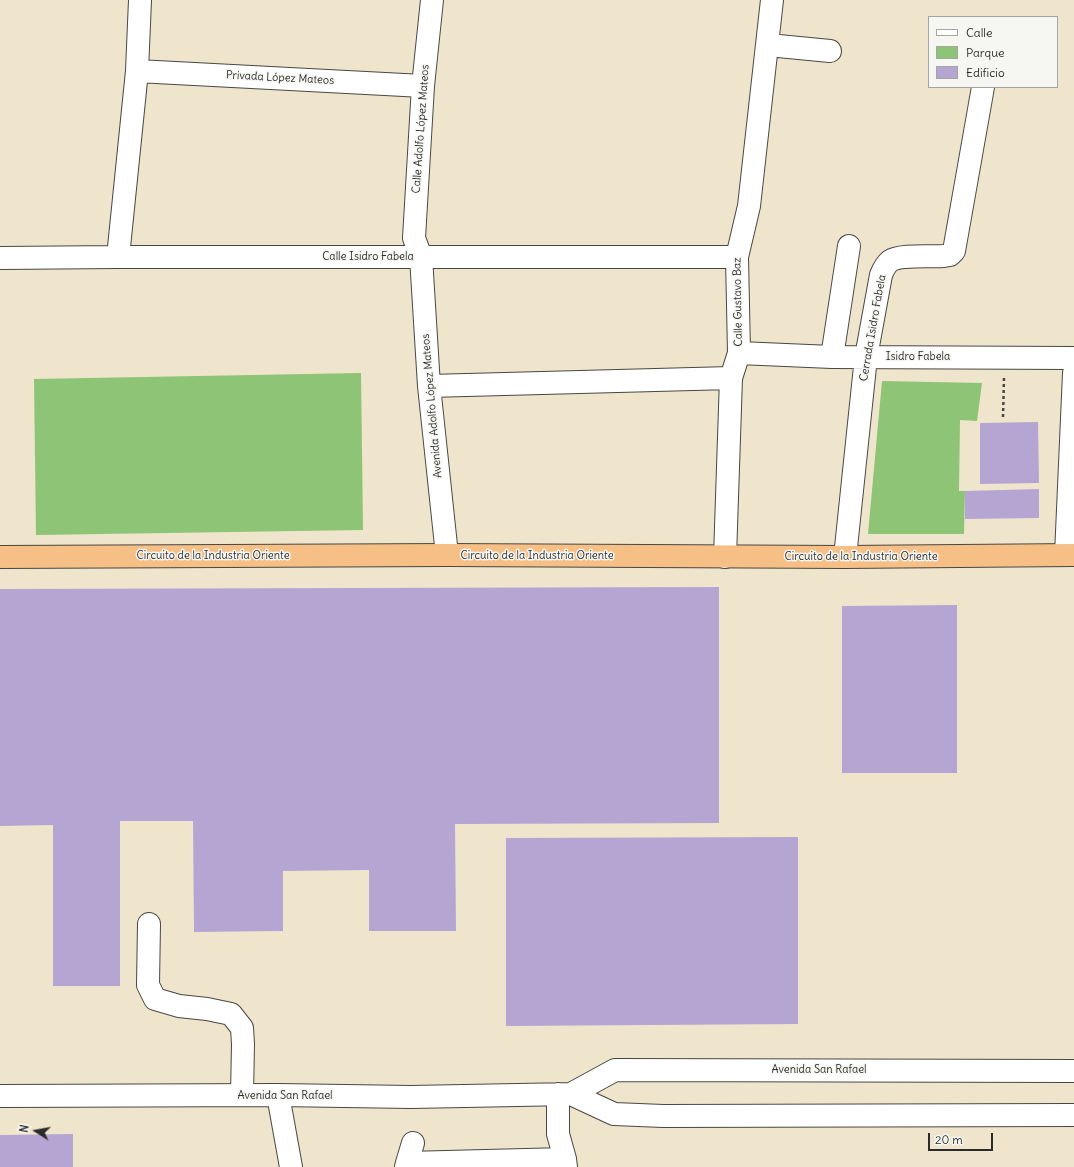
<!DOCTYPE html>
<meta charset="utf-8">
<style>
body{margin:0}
#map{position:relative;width:1074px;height:1167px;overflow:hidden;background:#efe5cc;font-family:Delius,sans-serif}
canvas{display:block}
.legend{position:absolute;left:928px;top:16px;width:130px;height:72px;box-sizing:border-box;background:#f6f6f2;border:1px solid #a5a5a2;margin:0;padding:5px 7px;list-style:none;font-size:12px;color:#2b2b2b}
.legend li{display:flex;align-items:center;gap:8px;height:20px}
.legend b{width:20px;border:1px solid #a5a5a2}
.north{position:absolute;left:16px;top:1111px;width:40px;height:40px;-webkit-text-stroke:3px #f6f6f2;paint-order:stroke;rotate:281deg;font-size:11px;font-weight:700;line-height:16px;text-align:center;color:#2b2b2b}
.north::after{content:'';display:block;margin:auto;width:14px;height:18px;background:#2b2b2b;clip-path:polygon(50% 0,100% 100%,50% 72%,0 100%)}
.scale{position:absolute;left:928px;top:1133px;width:65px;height:18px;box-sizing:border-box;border:2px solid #2b2b2b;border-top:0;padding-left:5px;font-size:12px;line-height:14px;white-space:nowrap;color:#2b2b2b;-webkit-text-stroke:3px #f6f6f2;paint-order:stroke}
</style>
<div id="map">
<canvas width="1074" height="1167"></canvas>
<ul class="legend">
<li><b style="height:5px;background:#fff"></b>Calle</li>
<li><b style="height:11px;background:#8ec476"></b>Parque</li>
<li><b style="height:11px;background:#b5a5d3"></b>Edificio</li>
</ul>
<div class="north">N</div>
<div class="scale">20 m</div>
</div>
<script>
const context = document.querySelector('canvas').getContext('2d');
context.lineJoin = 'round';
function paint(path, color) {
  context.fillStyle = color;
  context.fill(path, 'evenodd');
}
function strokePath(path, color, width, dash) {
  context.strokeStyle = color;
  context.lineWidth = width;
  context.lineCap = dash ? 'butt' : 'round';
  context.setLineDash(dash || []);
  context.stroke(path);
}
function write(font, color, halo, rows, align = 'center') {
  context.font = font + ' Delius,sans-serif';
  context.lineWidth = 3;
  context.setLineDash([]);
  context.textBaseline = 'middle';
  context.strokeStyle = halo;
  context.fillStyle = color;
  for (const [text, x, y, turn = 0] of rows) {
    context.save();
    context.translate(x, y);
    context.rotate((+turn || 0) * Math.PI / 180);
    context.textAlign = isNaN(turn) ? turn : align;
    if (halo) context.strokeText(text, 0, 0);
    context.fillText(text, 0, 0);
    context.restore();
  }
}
paint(new Path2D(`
 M361,373L363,530L36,535L34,379Z
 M882,381L982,383L977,421L960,420L959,491H965L964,534H868Z`), '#8ec476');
paint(new Path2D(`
 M1038,422L1039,483L980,484V423Z
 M1039,489V518L965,519V491Z
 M719,587V823L455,824L456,931H369V870L283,871V931L194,932L193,821H120V986H53V825L0,826V589Z
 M957,605V773H842V606Z
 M798,837V1024L506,1026V838Z
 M73,1134V1167H0V1135Z`), '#b5a5d3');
const minor = new Path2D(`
 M432,0L423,86L414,238L421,257L429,386L447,555
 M768,45L830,51
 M137,71L423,86
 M118,257L137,71L140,0
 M0,258L118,257H737
 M739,353L832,357L1074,358
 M832,357L849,246
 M429,386L731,378
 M1066,555L1074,373
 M725,557L731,378L739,353L737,257L749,206L772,0
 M845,557L866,357L881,275C883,270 885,265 890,261C900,254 931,257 944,256L950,255L954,251L983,87
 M149,924L148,985L155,999L179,1006L207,1009L231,1014L242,1028L243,1044L242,1095
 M558,1094V1134L565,1159
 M571,1094L615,1070L1074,1071
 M278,1095L291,1167
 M0,1096L278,1095L411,1097L571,1094L614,1114L663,1116L1074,1115
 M407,1163L565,1159L566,1167
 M406,1167L407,1163L413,1143`);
const highway = new Path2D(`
 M0,557L447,555L845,557L1074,555`);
strokePath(minor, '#484743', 24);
strokePath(highway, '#484743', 24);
strokePath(new Path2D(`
 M1003,417L1004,378`), '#484743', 2.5, [3, 3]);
strokePath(minor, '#fff', 22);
strokePath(highway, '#f5bf86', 22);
write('11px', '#2b2b2b', '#f6f6f2', [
 ["Privada López Mateos",280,78,3],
 ["Calle Adolfo López Mateos",421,129,-86],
 ["Calle Isidro Fabela",368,257],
 ["Calle Gustavo Baz",738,302,-91],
 ["Cerrada Isidro Fabela",873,328,-80],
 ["Isidro Fabela",918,357],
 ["Avenida Adolfo López Mateos",432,406,-95],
 ["Circuito de la Industria Oriente",213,556],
 ["Circuito de la Industria Oriente",537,556],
 ["Circuito de la Industria Oriente",861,557],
 ["Avenida San Rafael",819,1070],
 ["Avenida San Rafael",285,1096]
]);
</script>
